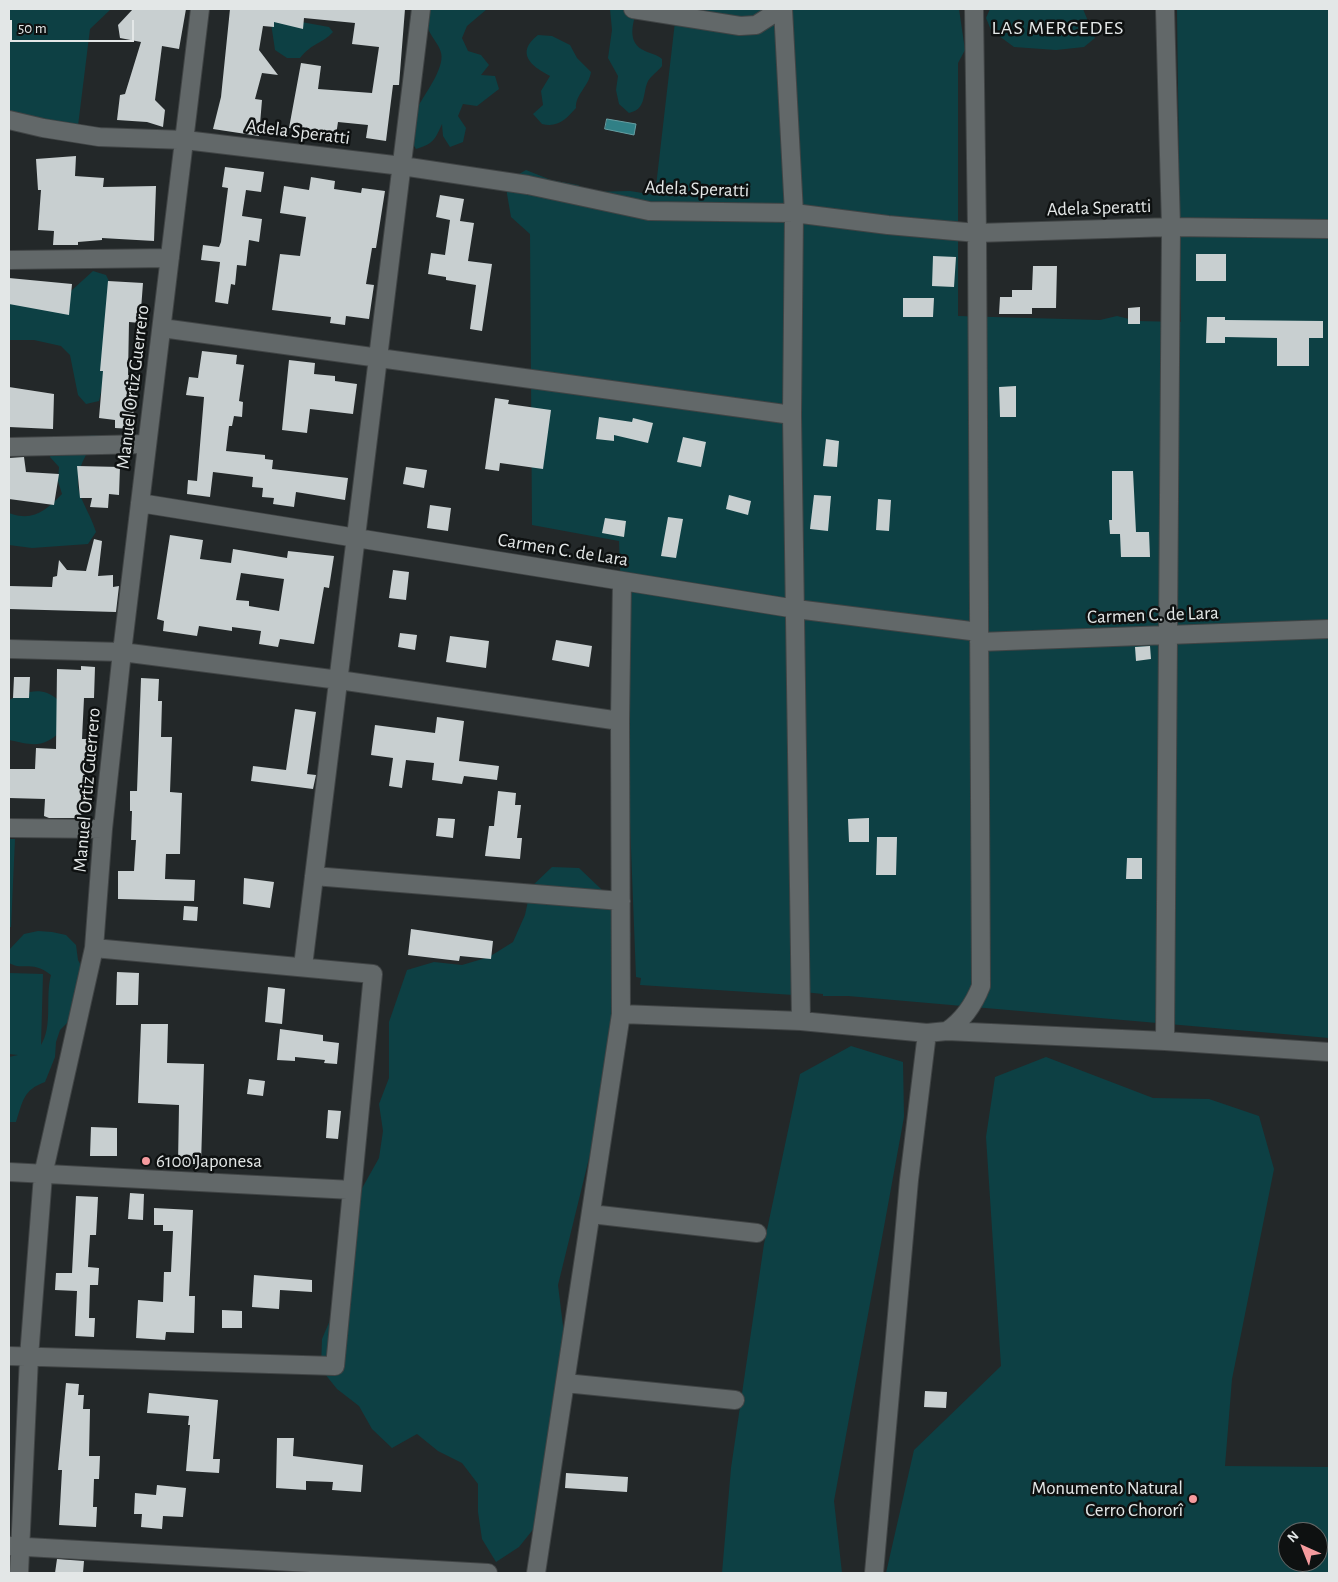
<!DOCTYPE html>
<meta charset="utf-8">
<style>
body{margin:0}
#map{position:relative;width:1338px;height:1582px;overflow:hidden;background:#232829;font-family:"Alegreya Sans",sans-serif}
canvas{display:block}
.frame{position:absolute;inset:0;border:10px solid #e3e7e7;pointer-events:none}
.north{position:absolute;left:1278px;top:1522px;width:50px;height:50px;box-sizing:border-box;background:#0e1111;border:1px solid #636767;border-radius:50%;rotate:316deg;font-size:14px;font-weight:700;line-height:20px;text-align:center;color:#e3e7e7}
.north::after{content:'';display:block;margin:auto;width:18px;height:22px;background:#f59b9e;clip-path:polygon(50% 0,100% 100%,50% 72%,0 100%)}
.scale{position:absolute;left:10px;top:20px;width:124px;height:22px;box-sizing:border-box;border:2px solid #e3e7e7;border-top:0;padding-left:6px;font-size:15px;line-height:18px;white-space:nowrap;color:#e3e7e7;-webkit-text-stroke:4px #0e1111;paint-order:stroke}
</style>
<div id="map">
<canvas width="1338" height="1582"></canvas>
<div class="frame"></div>
<div class="north">N</div>
<div class="scale">50 m</div>
</div>
<script>
const context = document.querySelector('canvas').getContext('2d');
context.lineJoin = 'round';
function paint(path, color) {
  context.fillStyle = color;
  context.fill(path, 'evenodd');
}
function strokePath(path, color, width, dash) {
  context.strokeStyle = color;
  context.lineWidth = width;
  context.lineCap = dash ? 'butt' : 'round';
  context.setLineDash(dash || []);
  context.stroke(path);
}
function write(font, color, halo, rows, align = 'center') {
  context.font = font + ' "Alegreya Sans",sans-serif';
  context.lineWidth = 5;
  context.setLineDash([]);
  context.textBaseline = 'middle';
  context.strokeStyle = halo;
  context.fillStyle = color;
  for (const [text, x, y, turn = 0] of rows) {
    context.save();
    context.translate(x, y);
    context.rotate((+turn || 0) * Math.PI / 180);
    context.textAlign = isNaN(turn) ? turn : align;
    if (halo) context.strokeText(text, 0, 0);
    context.fillText(text, 0, 0);
    context.restore();
  }
}
paint(new Path2D(`
 M9,9H111L90,29L78,126L39,121L9,112Z
 M430,9H487L467,26L462,38L468,51L481,55L489,65L481,75L495,76L499,89L477,106L463,104L458,116L466,128L463,142L450,147L443,136L442,124C435,139 434,144 416,149C397,118 434,93 441,62C445,47 429,38 427,24C426,19 429,13 430,9Z
 M610,9H637C633,23 626,43 645,51C651,54 656,54 662,59V66C658,71 651,76 648,81C642,94 647,109 629,113L619,104L616,90L618,76L608,58L612,30Z
 M720,9H959L965,50L958,63V316L1100,320L1117,316L1137,321L1181,322L1177,9H1329V1038L848,996H823V994L794,991V995L640,985L641,978L636,977L619,541L532,525L530,234L511,217L506,188L514,177L526,170L551,180L578,185L590,192L630,191L655,195L676,13Z
 M990,9H1083L1095,38L1084,47L1056,50L1014,47L991,30L986,18Z
 M274,17L329,27L333,32C322,44 313,42 300,58H287L275,50L271,23Z
 M538,35L552,36L570,45L577,58L591,72C589,86 575,95 576,108C566,119 558,128 542,124L533,114L543,105L541,91L550,76C531,66 515,53 538,35Z
 M93,271L106,275C128,314 108,360 99,401L86,404L78,395L70,355L61,346L34,340H9V303L59,298L71,291Z
 M94,435H107L120,440L114,452L86,455C67,490 86,500 96,532L88,544L32,548L9,545V513C33,522 45,511 62,494L58,481L59,467L50,457L54,444L67,438Z
 M9,685V700C26,691 43,686 58,700L62,730C43,749 33,745 9,740Z
 M9,839H15L11,927H9Z
 M552,867L579,868L620,907L631,934L604,1097L558,1285L568,1367L535,1527L519,1547L496,1562L482,1539L478,1512V1484L462,1463L438,1451L417,1434L392,1448L372,1429L359,1406L337,1389L321,1369L322,1339L344,1287L351,1208L379,1158L383,1131L379,1104L389,1078V1022L407,970L434,962L462,965L489,957L513,942L525,915L531,887Z
 M38,931L52,932L66,935L76,945L78,960L85,973L80,1010L60,1030L56,1042L55,1057L45,1082C23,1090 23,1101 16,1122H9V1057L18,1055L9,1054V973L43,974L41,1045C53,1026 45,997 51,975C32,960 23,971 9,963V950L24,934Z
 M851,1046L903,1062L904,1117L834,1501L842,1573H722L731,1468L764,1244L800,1074Z
 M1046,1057L1153,1098L1209,1099L1259,1116L1274,1169L1232,1379L1225,1466L1329,1467V1573H886L914,1450L1001,1366L986,1137L995,1077ZM1288,1532H1318V1562H1288Z`), '#0d4044');
const water = new Path2D(`
 M607,119L636,124L634,135L605,129Z`);
paint(water, '#318086');
strokePath(water, '#669fa3', 1);
paint(new Path2D(`
 M133,9H186L179,49L162,46L155,100L165,110L163,127L147,122L117,120L120,95L125,94L141,42L120,38L118,25Z
 M230,9H405L399,85H393L386,141L366,138L368,125L338,122L336,135L289,128L301,63L321,66L318,89L372,93L379,47L352,44L355,23L304,18L303,29L274,22V27L263,26L259,50L278,75L262,73L255,99L262,100L259,136L213,129L221,97Z
 M76,156L75,176L104,178L103,187L156,186L154,241L102,238V240L78,242V245H53L54,231L38,230L41,190H38L36,159Z
 M225,167L264,172L261,192L246,190L242,216L262,219L259,242L249,240L246,266L237,265L235,285L231,284L228,304L215,302L220,262L201,260L203,245L219,247L221,242L228,188L222,187Z
 M311,177L335,181L334,189L361,193L362,188L385,191L376,248H372L366,284L374,285L369,319L346,316L345,325L330,323L331,317L272,310L280,254L300,256L306,217L280,213L284,186L309,190Z
 M440,195L464,199L460,221L474,223L468,261L492,264L482,331L470,329L476,285L446,280V277L428,274L431,253L445,255L450,220L436,217Z
 M1196,254H1226V281H1196Z
 M933,256L956,257L954,287L932,286Z
 M1033,266H1057L1056,308H1032V314H999L1000,297H1012V290H1032Z
 M9,278L72,284L69,315L9,304Z
 M108,281L143,283L140,323L129,322L128,375L135,376L133,429L115,428V420L99,418L103,371H100Z
 M903,298H934L933,317H903Z
 M1140,307V324H1128V308Z
 M1207,317H1225V320L1323,321V338H1309V366H1277V338L1225,337V343H1206Z
 M202,351L237,355L236,364L244,365L239,401L243,402L242,417L234,416L232,426H229L226,451L265,455V459L273,460L272,469L348,478L345,500L296,492L294,507L273,504L274,498L262,497L263,488L252,487L253,477L213,472L210,497L187,494L188,480L197,481L204,397L186,395L189,377L198,378Z
 M289,360L315,363L314,374L335,376V381L357,384L353,414L310,409L307,433L282,430Z
 M1016,386V417H1000L999,387Z
 M9,387L54,394L53,429L9,427Z
 M495,398L509,400L508,404L551,410L543,469L500,463L499,471L485,469Z
 M599,417L632,422L633,418L653,423L648,443L614,435V441L596,439Z
 M683,437L706,442L701,467L677,462Z
 M826,439L839,441L837,467L823,466Z
 M24,457L26,472L59,474L54,505L9,499V458Z
 M77,466L120,467L119,495L109,494L108,508L90,507L92,498H80Z
 M406,467L427,470L424,488L403,484Z
 M1112,471H1133L1136,532H1149L1150,557H1121L1120,534H1110L1109,520H1112Z
 M729,495L751,501L748,515L726,509Z
 M814,495L831,496L828,531L810,529Z
 M878,499L891,500L889,531L876,530Z
 M430,505L451,508L448,531L427,528Z
 M668,517L683,519L676,558L661,556Z
 M605,518L626,521L624,537L602,533Z
 M170,535L203,540L200,559L231,563L233,549L287,558L288,551L334,556L329,588L324,587L314,644L280,639L278,647L259,644L261,631L232,627V631L199,626L197,636L163,631L164,621L157,619ZM241,573L284,579L279,611L249,606V601L236,600Z
 M94,539L102,541L98,576L113,575V587L119,586L116,612L9,609V586L52,587L53,577L57,576L59,560L67,570L86,571Z
 M393,570L409,572L406,600L389,598Z
 M400,633L417,635L415,650L398,647Z
 M450,636L489,641L486,668L446,662Z
 M556,640L592,646L589,667L552,660Z
 M1150,646L1151,659L1136,661L1135,647Z
 M81,666L95,667L94,698H84L82,739H88L81,818H49L44,816L45,799L9,798V769H35L36,748L56,749L57,669L81,670Z
 M14,677H30L29,698H13Z
 M141,678L159,679L158,701H162L161,737H172L170,792L182,793L180,854H166L165,879L195,880L194,901L118,899V871H134L136,840H131L132,811H130V791H137Z
 M295,709L316,712L307,774L316,775L313,789L251,781L253,766L286,770Z
 M437,717L464,721L459,761L499,766L497,780L464,776L462,784L432,780L434,763L406,760L402,788L389,786L393,758L371,755L375,725L435,733Z
 M498,791L516,793L515,805H521L517,838H522L520,859L485,856L489,826H494Z
 M438,818L455,819L453,838L436,836Z
 M869,818V842H849L848,819Z
 M877,837H897L896,875H876Z
 M1127,858H1142V879H1126Z
 M244,878L274,882L270,908L243,904Z
 M184,906L198,907L197,921L183,920Z
 M411,929L493,941L491,959L460,956L459,961L408,955Z
 M117,972L139,973L138,1005H116Z
 M268,987L285,989L282,1024L265,1022Z
 M141,1024H168L167,1063L204,1064L201,1164H178L179,1105L138,1103Z
 M280,1029L323,1035V1041L339,1043L337,1064L324,1063L325,1060L295,1057V1061L277,1060Z
 M249,1079L265,1081L263,1096L247,1094Z
 M328,1110L341,1111L338,1139L326,1138Z
 M91,1127L117,1128V1156H90Z
 M130,1193L144,1194L143,1220L128,1219Z
 M76,1196L98,1197L96,1235H90L88,1267L99,1268L98,1285H90L89,1318H95L94,1337L75,1336L77,1291L55,1290L56,1273H72Z
 M154,1208L193,1210L189,1296H195L194,1333L166,1332L165,1340L136,1338L138,1300L163,1302L164,1272H171L173,1231H163V1225H154Z
 M254,1275L312,1280V1292L280,1290L279,1309L252,1307Z
 M222,1310L242,1311V1328H222Z
 M66,1383L79,1384L78,1395H84L83,1409H90L89,1456H100L99,1479H94L93,1507H97L96,1527L59,1525L62,1470H58Z
 M925,1391L947,1392L946,1408L924,1407Z
 M149,1393L218,1400L213,1459H220L219,1473L186,1471L190,1425H188L189,1416L147,1413Z
 M277,1438H294L293,1456L363,1465L361,1492L332,1490L333,1482L306,1481V1490L276,1488Z
 M566,1473L628,1477L627,1492L565,1488Z
 M157,1485L186,1488L183,1517L163,1516L162,1529L141,1527L142,1514H134L135,1493L156,1495Z
 M57,1559L84,1561L83,1573H55Z`), '#c8cfd0');
const minor = new Path2D(`
 M633,9L740,26L756,25L781,9
 M783,9L794,213L792,415L801,1021
 M1165,9L1171,227L1165,1041
 M9,120L43,128L99,137L185,140L402,166L528,185L649,211L794,213L888,225L977,233L1171,227L1329,229
 M9,260L170,258
 M162,328L792,415
 M9,447L147,444
 M140,503L796,609L979,632
 M979,642L1329,629
 M9,649L122,652L339,680L620,721
 M9,828L103,829
 M314,876L621,901
 M303,966L421,9
 M621,1014L801,1021L927,1033L947,1031L1165,1041L1329,1052
 M947,1031C963,1020 974,1004 981,986L977,233L974,9
 M9,1172L352,1190
 M591,1214L757,1233
 M9,1356L335,1366L373,974L94,948
 M565,1383L735,1400
 M9,1546L488,1573
 M19,1573L29,1357L43,1175L94,948L103,829L122,652L200,9
 M536,1573L621,1014L620,721L622,581
 M874,1573L909,1180L927,1033`);
strokePath(minor, '#404445', 20);
strokePath(minor, '#626869', 18);
for (const [x, y, r, color] of [
 [146,1161,5,"#f59b9e"],
 [1193,1499,5,"#f59b9e"]
]) {
  const dot = new Path2D();
  dot.arc(x, y, r, 0, 2 * Math.PI);
  context.fillStyle = color;
  context.fill(dot);
  strokePath(dot, '#0e1111', 2);
}
write('19px', '#e3e7e7', '#0e1111', [
 ["Adela Speratti",298,132,7],
 ["Adela Speratti",697,189,2],
 ["Adela Speratti",1099,208,-2],
 ["Manuel Ortiz Guerrero",133,387,-83],
 ["Carmen C. de Lara",563,550,9],
 ["Carmen C. de Lara",1153,615,-2],
 ["Manuel Ortiz Guerrero",87,790,-85]
]);
write('19px', '#e3e7e7', '#0e1111', [
 ["6100 Japonesa",156,1161],
 ["Monumento Natural",1183,1488,"right"],
 ["Cerro Chororî",1183,1510,"right"]
], 'left');
context.letterSpacing = '1px';
write('20px', '#e3e7e7', '#0e1111', [
 ["LAS MERCEDES",1058,28]
]);
context.letterSpacing = '0px';
</script>
